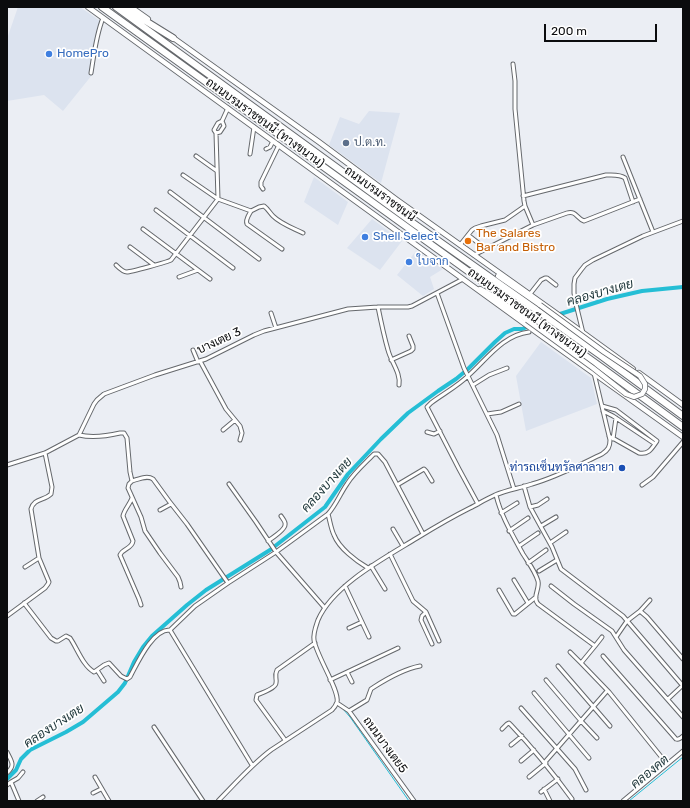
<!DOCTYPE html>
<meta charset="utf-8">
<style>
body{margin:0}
#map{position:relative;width:690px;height:808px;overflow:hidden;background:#ebeef4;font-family:Rubik,sans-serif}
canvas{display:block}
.frame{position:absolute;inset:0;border:8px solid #0b0c0e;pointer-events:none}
.scale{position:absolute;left:544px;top:24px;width:113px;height:18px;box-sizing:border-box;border:2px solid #0b0c0e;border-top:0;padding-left:5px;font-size:12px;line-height:14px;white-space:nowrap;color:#0b0c0e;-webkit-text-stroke:3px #fff;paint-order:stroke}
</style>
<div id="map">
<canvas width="690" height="808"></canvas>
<div class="frame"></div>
<div class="scale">200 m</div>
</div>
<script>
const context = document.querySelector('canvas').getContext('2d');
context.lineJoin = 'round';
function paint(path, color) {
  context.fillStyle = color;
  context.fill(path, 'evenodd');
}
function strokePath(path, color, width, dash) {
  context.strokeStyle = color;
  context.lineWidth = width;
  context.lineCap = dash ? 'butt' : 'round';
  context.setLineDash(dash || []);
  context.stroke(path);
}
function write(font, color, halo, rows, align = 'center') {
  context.font = font + ' Rubik,Sarabun,sans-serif';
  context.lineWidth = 3.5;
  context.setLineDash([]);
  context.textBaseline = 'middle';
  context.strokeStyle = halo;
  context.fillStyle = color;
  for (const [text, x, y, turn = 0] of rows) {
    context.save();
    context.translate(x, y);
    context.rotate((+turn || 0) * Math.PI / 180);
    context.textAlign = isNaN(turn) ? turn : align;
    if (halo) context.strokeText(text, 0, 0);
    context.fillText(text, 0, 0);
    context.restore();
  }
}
paint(new Path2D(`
 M18,7H80L100,21L92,75L63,111L44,95L7,101V44L8,36Z
 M369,111L400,113L381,183L329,145L340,117L359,124Z
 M314,177L348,202L338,225L304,202Z
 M372,219L402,241L380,270L347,248Z
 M416,251L443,269L430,277L434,289L423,296L397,275Z
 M541,342L591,378L597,404L526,431L516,376Z`), '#dce3ef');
strokePath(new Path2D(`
 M343,709L350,717L409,801
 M629,801L683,757`), '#25bed5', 1);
strokePath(new Path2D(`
 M557,315L607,299L642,291L683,287
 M7,779L16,770L21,759L30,750L66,732L83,722L118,692L125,683L134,662L143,647L152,636L187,605L206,590L270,550L325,507L348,474L381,439L408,413L438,391L456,379L468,369L495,342L505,333L514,329H522L530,326`), '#25bed5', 4);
const street = new Path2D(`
 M91,73C94,55 96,35 103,18
 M216,133L220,132L224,126L222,121
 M266,149L270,147L273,141
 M250,154L254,127
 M196,156L217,171
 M623,157L653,232
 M183,175L218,199L251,211C249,215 245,220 247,224L282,249
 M263,189L261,186V182L279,145
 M170,192L259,259
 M523,196L606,175C612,175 620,174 625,178L633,202
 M525,206L533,225
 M156,210L233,268
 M251,211L259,207L264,206C268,209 270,213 273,216C281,224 293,228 303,233
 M143,229L210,279
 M468,235L486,249
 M460,245L472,230L475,228L481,226L505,220L525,206L524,201L515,109V81L513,64
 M130,247L154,265
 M474,255L533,225L567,213C576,210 577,219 584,221L640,199
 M116,265C119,268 123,272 127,272C130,272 168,262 171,260L218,199L216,133L214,130L218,123L222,121L228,108
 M179,277L198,270
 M437,293L464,368L497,435L514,489
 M530,294L541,280L545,278H547L556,285
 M378,307C381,322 384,336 388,350C391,362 401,373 399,385
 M271,313L276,328
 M583,333L576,304L574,293V284L575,278L581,270L585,265L593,260L643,236L683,221
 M193,350L198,362
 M391,360L411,351L413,349V346L409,336
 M200,361L226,409L240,426L242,433L240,440
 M473,385L489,375L507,368
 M602,406L616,410L657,441C652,448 649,455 639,453L609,436
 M603,411L613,416L655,444
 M487,414L501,412L519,404
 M223,430L235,420
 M427,432L434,434L440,431
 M79,435C92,438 107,436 120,433H124L127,438L130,472L132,481C139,479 147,475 153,479L169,501L187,524L228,583L276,552L324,607
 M613,439L616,418
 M7,465L45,453L79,435L94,404L97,400L104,394L155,375L206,359L254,335L264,331L348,309L378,307H408L412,306L463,279
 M132,481L129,484L128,488L141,517L145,531L160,553L178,577L180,582L181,587
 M229,484L256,522L276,552L328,514C336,505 340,494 347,484C353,474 363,465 372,456L374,454H378L385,462L423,534
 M397,485L424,469L426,471L432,481
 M642,485L653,477L683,442
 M524,486L530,507L552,547L561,569L623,616L683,686
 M496,495C501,516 512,534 523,554C528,562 535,571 538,581C540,589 532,597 538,604L595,646L581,663L609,692L667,764
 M132,498C130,504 124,510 123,516L133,541C132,549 123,548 120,555L139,599L141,605
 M478,504L459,469L427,407L431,403C443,394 458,386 469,375C487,359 503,335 529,332
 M530,507L538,505L547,499
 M160,510L171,504
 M501,513L517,503
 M328,514C330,521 331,529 334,535C339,548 356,561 368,568
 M541,526L556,517
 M393,529L403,546
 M509,531L528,518
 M268,541C272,538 285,530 285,525C286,522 283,519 281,516
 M550,543L566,532
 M519,546L538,533
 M390,554L413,601L426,612L439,641
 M528,563L546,550
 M371,566L385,589
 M25,567L39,558
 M539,571L557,560
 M514,580L528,603
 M228,583L195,606L170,630L252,765
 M345,586L369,637
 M551,586L574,604L612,631L624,650L683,717
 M499,590L513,614H515L536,597
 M24,603L51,638L56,641H58L66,636L70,638C77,648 83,666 94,672L104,665L109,663L121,676L127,679L130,677L131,675C138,662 153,629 170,630
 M640,611L647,617L683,659
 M426,612L422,616L421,620L432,644
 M7,616L45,588L48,584L49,582L39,558L31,509C34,498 44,501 51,494L52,487L45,453
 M349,628L362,622
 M616,637L627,621L640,611L650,600
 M595,646L602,637
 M570,652L581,663
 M603,656L676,739C679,740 681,738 683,736
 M558,666L610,726
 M97,670L104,681
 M347,672L352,682
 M330,680L398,648
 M546,680L581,721L597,738
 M534,693L589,758
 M668,699L683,685
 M337,703L349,711L414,801
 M521,708L575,769L586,790
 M349,711L367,700L371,689L374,687C388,678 404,669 420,666
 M154,727L203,801
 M502,729L507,724L509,723L511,725C533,748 553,773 572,799
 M285,740L256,700L257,695C262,693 276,688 276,683C277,678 274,676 277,670L315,643
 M511,745L522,736
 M7,752C11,761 16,765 7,773
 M521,761L534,750
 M545,762L607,691
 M95,777L109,801
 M529,777L546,763
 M11,782L18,778L23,772
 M7,785L11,782L19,801
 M544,789L550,801
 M541,792L558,779
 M93,793L101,789
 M37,801L43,797
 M218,801C235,784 251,765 271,750L332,710C334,708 336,705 337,702C340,691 316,655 314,640C313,633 316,626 318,620C333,585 386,557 417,538C435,527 452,517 470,508C478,504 486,499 495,495C507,490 520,488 532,484C557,477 579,465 602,454C608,450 610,447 610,440L594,373
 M623,801L683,751`);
const secondary = new Path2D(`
 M88,7L536,332L683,437
 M131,7L148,19
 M172,37L319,142L397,200L553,311L633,369
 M498,276L540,305
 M480,289L495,297L527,320
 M639,373L683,405`);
const highway = new Path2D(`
 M102,7L605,370L683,427
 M116,7L413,223L538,311L600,355L683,416
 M123,7L173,38`);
strokePath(street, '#65686c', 5);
strokePath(secondary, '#65686c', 6);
strokePath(highway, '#65686c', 8);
strokePath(street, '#fff', 3);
strokePath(secondary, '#fff', 4.5);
strokePath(highway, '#fff', 6);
const secondaryBridge = new Path2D(`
 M527,320L593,368L626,394L634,397L642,394L645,389V384L640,376L604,352L540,305`);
strokePath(secondaryBridge, '#65686c', 6, []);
strokePath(secondaryBridge, '#fff', 4.5);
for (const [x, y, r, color] of [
 [49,54,4,"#3f7fe0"],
 [346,143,4,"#5c6f8a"],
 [365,237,4,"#3f7fe0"],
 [468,241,4,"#e8710a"],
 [409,262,4,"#3f7fe0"],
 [622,468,4,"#1a4fb4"]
]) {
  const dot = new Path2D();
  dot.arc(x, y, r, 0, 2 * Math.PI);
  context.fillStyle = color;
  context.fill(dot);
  strokePath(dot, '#fff', 1.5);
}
write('12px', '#366cbe', '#fff', [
 ["HomePro",57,54],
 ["Shell Select",373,237],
 ["ใบจาก",417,262]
], 'left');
write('12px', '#0b0c0e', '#fff', [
 ["ถนนบรมราชชนนี (ทางขนาน)",265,123,36],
 ["ถนนบรมราชชนนี",380,194,36],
 ["ถนนบรมราชชนนี (ทางขนาน)",527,313,36],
 ["บางเตย 3",219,341,-25],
 ["ถนนบางเตย5",385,745,54]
]);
write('12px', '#4e5e75', '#fff', [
 ["ป.ต.ท.",354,143]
], 'left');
write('12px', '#c56008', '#fff', [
 ["The Salares",476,234],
 ["Bar and Bistro",476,248]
], 'left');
write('12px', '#164399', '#fff', [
 ["ท่ารถเซ็นทรัลศาลายา",614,468]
], 'right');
write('italic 13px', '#1d3539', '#fff', [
 ["คลองบางเตย",600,293,-16],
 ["คลองบางเตย",327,485,-48],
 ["คลองบางเตย",54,726,-33],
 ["คลองคต",650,772,-39]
]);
</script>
